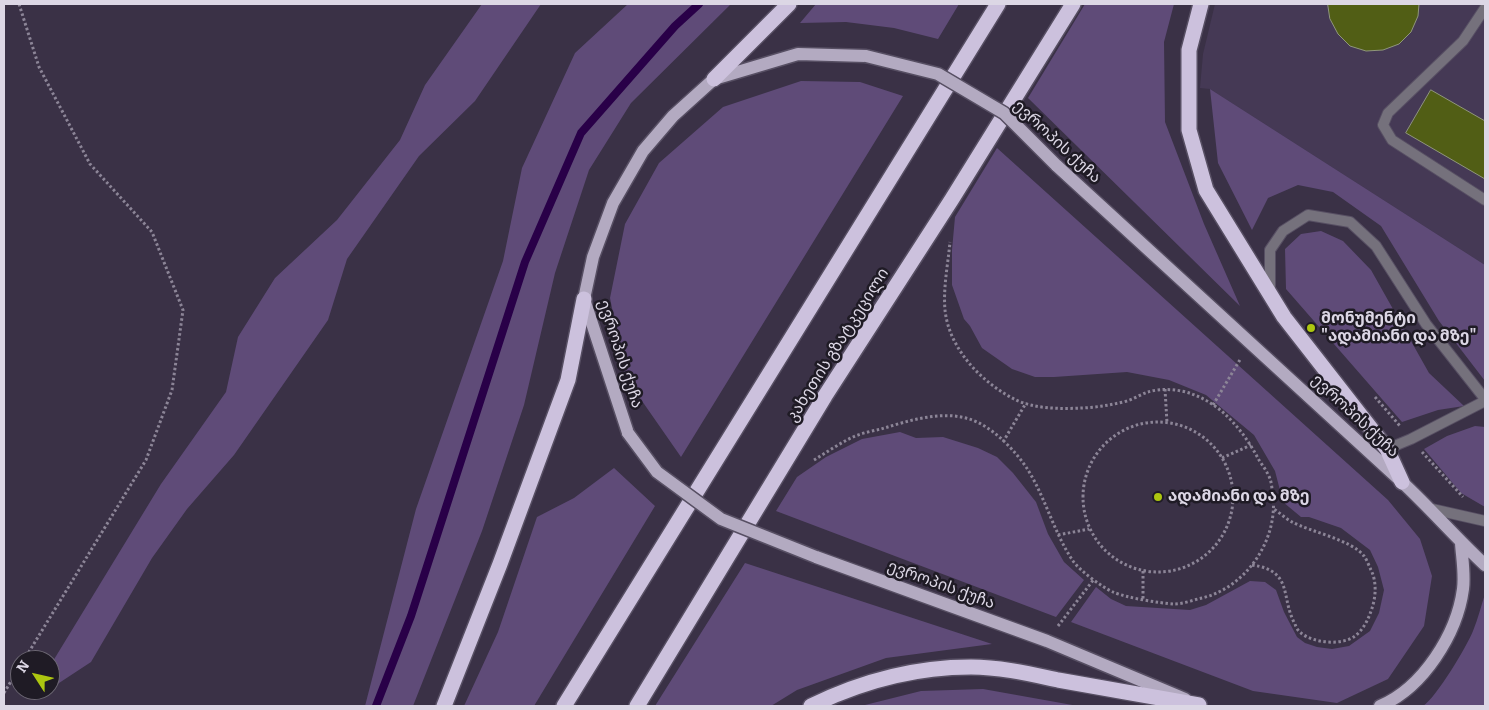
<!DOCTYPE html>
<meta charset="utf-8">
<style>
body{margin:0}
#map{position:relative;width:1489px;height:710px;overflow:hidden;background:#3a3146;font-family:Bitter,serif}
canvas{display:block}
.frame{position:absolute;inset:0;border:5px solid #dcd7e5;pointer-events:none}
.north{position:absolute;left:10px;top:650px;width:50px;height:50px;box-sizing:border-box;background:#1f1b25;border:1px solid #6b6672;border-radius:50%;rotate:305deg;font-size:14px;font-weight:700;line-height:20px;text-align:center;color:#dcd7e5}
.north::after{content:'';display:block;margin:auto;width:18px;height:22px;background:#adc610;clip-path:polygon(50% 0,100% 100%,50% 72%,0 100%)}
</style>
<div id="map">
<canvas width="1489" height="710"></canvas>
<div class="frame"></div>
<div class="north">N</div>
</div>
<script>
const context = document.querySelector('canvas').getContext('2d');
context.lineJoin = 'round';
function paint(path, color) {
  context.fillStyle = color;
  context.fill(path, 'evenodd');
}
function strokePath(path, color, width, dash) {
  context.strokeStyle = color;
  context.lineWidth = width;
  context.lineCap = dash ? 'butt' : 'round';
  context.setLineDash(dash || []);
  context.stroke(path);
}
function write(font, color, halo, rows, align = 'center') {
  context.font = font + ' Bitter,"Noto Sans Georgian",serif';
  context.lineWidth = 5;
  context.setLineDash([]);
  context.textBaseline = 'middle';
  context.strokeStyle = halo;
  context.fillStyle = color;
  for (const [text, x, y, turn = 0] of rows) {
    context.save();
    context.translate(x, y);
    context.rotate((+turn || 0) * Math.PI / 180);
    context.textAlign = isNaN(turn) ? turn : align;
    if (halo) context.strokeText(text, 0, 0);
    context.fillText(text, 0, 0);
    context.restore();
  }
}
paint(new Path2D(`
 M1215,4H1485V265L1210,89L1200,88L1203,54Z`), '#453955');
paint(new Path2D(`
 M482,4H541L475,101L419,156L347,259L328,320L234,455L187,509L152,558L91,662L56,685L50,680V666L161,484L226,392L238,337L275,278L337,220L400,140L425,85Z
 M628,4H731L631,103L589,170L555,273L524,405L482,531L413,706H365L416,509L503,261L522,168L575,53Z
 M816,4H959L938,39L894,28L846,22L800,23Z
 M1085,4H1174L1164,42L1165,122L1204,224L1240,306L1028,98Z
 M801,81L860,82L903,96L681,457L626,378L610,298L625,224L659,163L723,107Z
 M1210,89L1485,265V381L1439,321L1381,226L1333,192L1298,185L1268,198L1252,230L1218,163Z
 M997,148L1388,500L1420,539L1432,576L1424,626L1388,679L1337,703L1253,691L1071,622L1096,587L1111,599L1126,606L1190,610L1206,605L1250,581L1265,582L1276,590L1284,612L1297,637L1305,643L1317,647L1332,649L1349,646L1370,631L1379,613L1384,590L1378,567L1370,550L1341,528L1309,517H1301L1283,502L1275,471L1254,435L1206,395L1169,380L1127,372L1054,377H1035L1012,369L982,348L970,326L964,319L952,285V250L955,217Z
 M1321,231L1343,241L1371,270L1429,373L1464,406L1438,410L1402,422L1286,289L1285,249L1301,234Z
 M1475,426L1485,427V507L1461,493L1424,449L1447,436Z
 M900,432L916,438L943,437L978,448L997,457L1013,473L1036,502L1048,534L1064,562L1084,580L1056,617L776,511L797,477L826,457L862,439Z
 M614,468L655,506L534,706H464L498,632L537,517L574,498Z
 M745,563L992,644L886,658L797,690L771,706H655Z
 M1485,594V706H1423C1436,698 1467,646 1473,631C1478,619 1481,606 1485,594Z
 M983,689L1078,706H861L921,691Z`), '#5f4b78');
strokePath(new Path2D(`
 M376,706L411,616L525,262L581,133L675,26L699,4`), '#290048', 8);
const building = new Path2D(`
 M1328,4H1419L1418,16L1411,32L1399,44L1383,50L1366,51L1350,46L1338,34L1330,19Z
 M1431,90L1485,121V179L1406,133Z`);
paint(building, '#515e15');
strokePath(building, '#8f967b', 1);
const lane = new Path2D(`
 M1485,8L1463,41L1388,113L1383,125L1392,140L1485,200
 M1387,449L1411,439L1485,401`);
const street = new Path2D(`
 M1270,292V250L1283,231L1308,215L1350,222L1376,246L1426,324L1485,399
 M1432,509L1485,521`);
const primary = new Path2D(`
 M1056,165L1402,482C1431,509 1456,538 1485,565
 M628,433L584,299L593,257L613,203L643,151L673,116L714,79L798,54L866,56
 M816,557L1047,641L1185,699
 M1380,706C1423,688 1457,634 1463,589C1465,574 1462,558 1461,543`);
const highway = new Path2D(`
 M1201,4L1189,50V130L1206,190L1284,317L1387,449L1402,482
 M714,79L789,4
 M444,706L500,564L568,380L584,299
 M564,706L998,4
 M637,706L825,396L952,199L1073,4
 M811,706C860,682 916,667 971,667C1000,667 1030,674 1058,680C1105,688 1152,697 1199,705`);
strokePath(lane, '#574f63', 12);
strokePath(street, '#574f63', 12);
strokePath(primary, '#574f63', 15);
strokePath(highway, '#574f63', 18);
strokePath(new Path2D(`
 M19,4L39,67L90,164L152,232L183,310L172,390L146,460L24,660
 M1165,389L1167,423
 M1375,397L1400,426
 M1213,405L1241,358
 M1083 497a75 75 0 1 1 150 0a75 75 0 1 1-150 0Z
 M1003,442L1026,403
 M1422,452L1463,497
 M1222,458L1251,445
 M814,460C827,452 840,443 853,437C862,433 872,431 881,429C908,421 941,410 969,419C991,425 1016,451 1028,470C1046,499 1054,533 1073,561C1080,571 1102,587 1113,592C1127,598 1159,603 1174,604C1183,604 1193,600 1202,598C1245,588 1278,541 1273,496C1272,491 1272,484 1270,479C1268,473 1263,466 1259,460C1244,432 1223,405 1192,394C1179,389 1161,388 1148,392C1141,394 1134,399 1127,401C1112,405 1098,407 1083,408C1061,409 1035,409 1016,400C982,383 949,349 945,310C943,288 948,264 950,242
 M1058,535L1089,529
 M1252,565C1294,571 1280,597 1295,624C1296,627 1298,631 1301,633C1313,643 1342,646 1355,636C1363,630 1368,620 1371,611C1376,598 1377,582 1371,570C1369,566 1367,560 1364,556C1352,540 1311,532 1292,522C1286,519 1280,513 1274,509
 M1143,571V599
 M1058,626L1094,579
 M4,693L20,666`), '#8c8597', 3, [2.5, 2.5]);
strokePath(lane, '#75717c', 10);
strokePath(street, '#75717c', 10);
strokePath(primary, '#b3aac1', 12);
strokePath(highway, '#ccc1dd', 15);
const primaryBridge = new Path2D(`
 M866,56L938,74L1004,113L1056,165
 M628,433L657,472L721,519L816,557`);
strokePath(primaryBridge, '#574f63', 15, []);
strokePath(primaryBridge, '#b3aac1', 12);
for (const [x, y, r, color] of [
 [1311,328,5,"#adc610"],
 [1158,497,5,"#adc610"]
]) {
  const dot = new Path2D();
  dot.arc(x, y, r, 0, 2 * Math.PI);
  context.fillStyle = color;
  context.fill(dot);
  strokePath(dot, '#1f1b25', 2);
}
write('16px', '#dcd7e5', '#1f1b25', [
 ["ევროპის ქუჩა",1057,142,43],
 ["კახეთის გზატკეცილი",838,345,-58],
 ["ევროპის ქუჩა",620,354,72],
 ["ევროპის ქუჩა",1355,416,43],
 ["ევროპის ქუჩა",941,585,20]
]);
write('bold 16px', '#dcd7e5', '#1f1b25', [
 ["მონუმენტი",1321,319],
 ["\"ადამიანი და მზე\"",1321,337],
 ["ადამიანი და მზე",1168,497]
], 'left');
</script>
